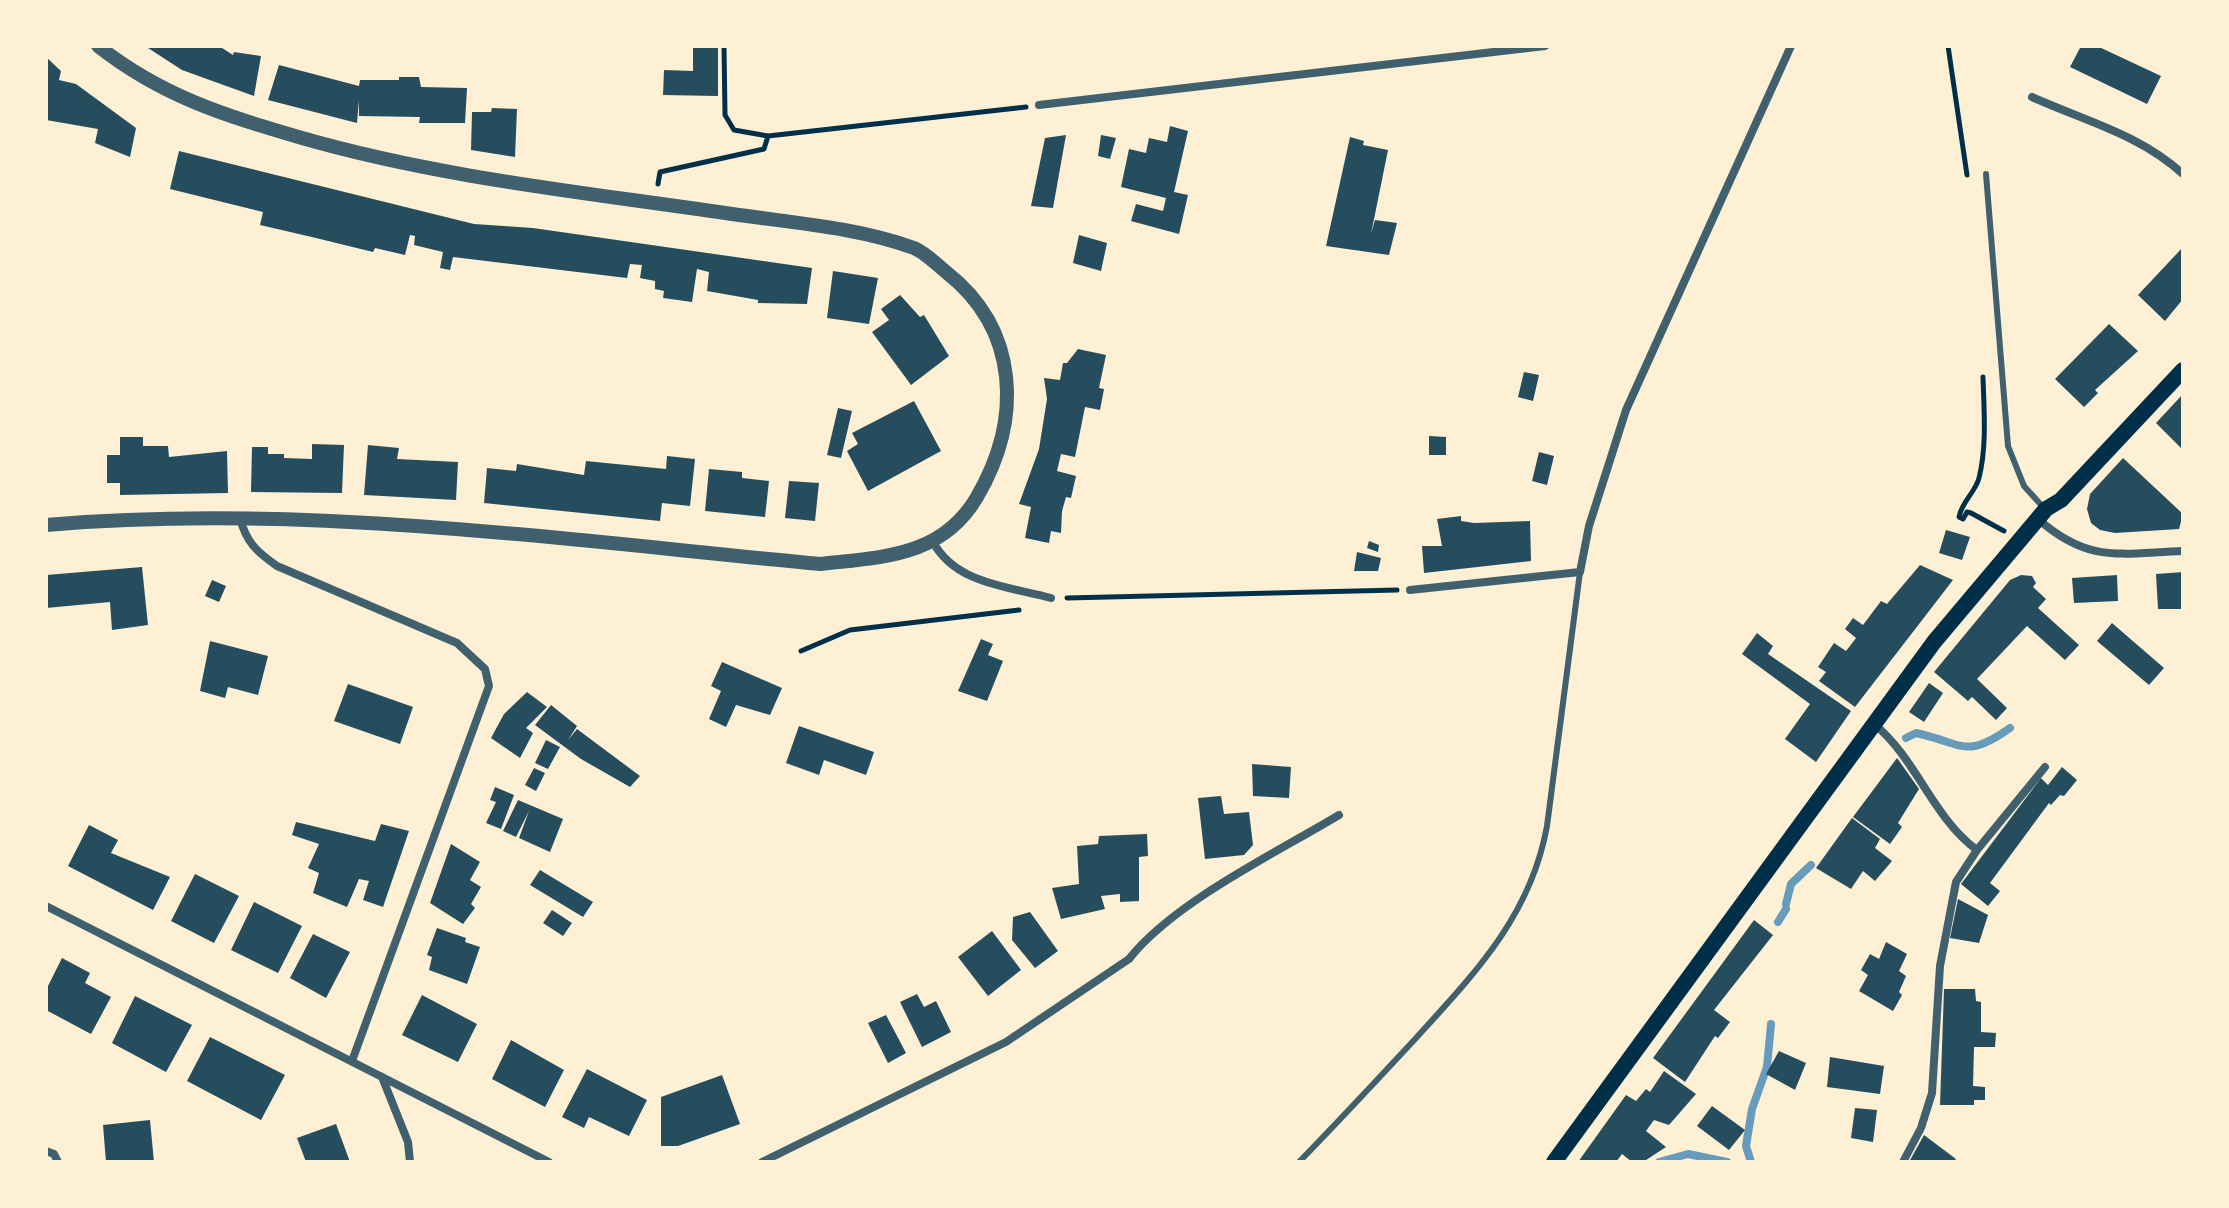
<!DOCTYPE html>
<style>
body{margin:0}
#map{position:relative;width:2229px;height:1208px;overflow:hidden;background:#fdf0d5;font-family:Bitter,serif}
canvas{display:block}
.frame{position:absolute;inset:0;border:48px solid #fdf0d5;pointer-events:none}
</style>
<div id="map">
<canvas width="2229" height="1208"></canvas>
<div class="frame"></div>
</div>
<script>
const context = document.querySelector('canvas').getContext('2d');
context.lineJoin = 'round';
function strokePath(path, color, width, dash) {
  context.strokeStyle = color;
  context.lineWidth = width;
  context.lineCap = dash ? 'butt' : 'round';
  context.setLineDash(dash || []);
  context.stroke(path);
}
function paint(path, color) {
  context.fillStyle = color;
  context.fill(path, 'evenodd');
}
strokePath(new Path2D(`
 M1906,738L1916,733C1963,743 1965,760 2010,728
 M1786,904L1791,884L1811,865
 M1778,922L1786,909
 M1659,1162L1688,1154L1727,1162
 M1751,1162L1746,1146L1752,1109L1767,1067L1771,1024`), '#669bbc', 8);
paint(new Path2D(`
 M145,46H219L233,55L234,52L261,56L254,96L182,70Z
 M693,46H718V96L663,95L664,70L693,71Z
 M2081,46H2097L2161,76L2147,104L2070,67Z
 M46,57L61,71L59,80L76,84L136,128L130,157L95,143L98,129L46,120Z
 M279,65L359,86L360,80H399V77H419L421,87L467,88L465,123H419L420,117L359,116V100L357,123L268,100Z
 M492,108L517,109L515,157L471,150L472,112H491Z
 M1170,126L1188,131L1174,192L1188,195L1179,234L1131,221L1136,204L1163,211L1166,198L1121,187L1129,149L1146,153L1149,138L1167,142Z
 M1066,135L1053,208L1031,206L1045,138Z
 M1101,135L1116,138L1110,159L1098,156Z
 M1350,137L1364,141L1363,145L1388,150L1371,234L1375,220L1397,223L1389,255L1326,246Z
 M179,151L474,224L533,228L812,268L807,304L758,303V300L707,291L709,272L697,269L692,302L663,298L664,291L655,289V281L640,278L642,265L630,264L627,278L453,257L450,270L440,268L443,252L414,245L415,236L410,235L405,255L375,248L373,252L316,238L260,225L263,212L170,189Z
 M1079,235L1107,243L1101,271L1073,263Z
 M2183,247V299L2165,321L2138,295Z
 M833,271L878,278L869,324L827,318Z
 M900,295L920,317L924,315L949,356L911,385L872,332L889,320L881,309Z
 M2109,324L2138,351L2095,390L2098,393L2084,407L2055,379Z
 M1078,349L1106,355L1099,388L1104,389L1100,410L1085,407L1075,457L1061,454L1057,471L1076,476L1071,498L1066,497L1062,511L1061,533L1051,531L1049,543L1025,538L1031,507L1019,504L1039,449L1047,399L1044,378L1060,380L1063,363H1067Z
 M1524,372L1539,375L1533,401L1518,397Z
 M2183,394V450L2156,423Z
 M914,401L941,451L868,491L847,451L858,444L852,433Z
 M838,408L852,411L841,458L827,455Z
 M1429,436L1446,437V455H1429Z
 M120,437H143V446H168L169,457L227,451L228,493L120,495V483H107V455H120Z
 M312,444L344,445L342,493L251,492L252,447H268V454H284V458L312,459Z
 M368,445L399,448L397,459L458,462L456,500L364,495Z
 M1539,452L1554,456L1547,485L1532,481Z
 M667,456L695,459L690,506L662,503L660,521L484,503L487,468L516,471L517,464L584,475L586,461L666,469Z
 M2123,458L2183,514L2179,529L2115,533L2100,530L2091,523L2087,509L2090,494Z
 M709,469L742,472V478L769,481L765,517L705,511Z
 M789,481L819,483L815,521L785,518Z
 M1461,516V521L1474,523L1530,521L1531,561L1424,573L1422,546H1442L1437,519Z
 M1946,530L1970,537L1962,560L1939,553Z
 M1369,541L1379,545L1378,552L1367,548Z
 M1357,552L1381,558L1378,571H1354Z
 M1920,565L1953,580L1855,707L1819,681L1826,672L1818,667L1834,643L1846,651L1853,642L1856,638L1845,629L1853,618L1863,625L1881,601L1887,604Z
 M142,567L148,625L112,630L110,602L46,608V575Z
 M2183,572V609H2158L2156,574Z
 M2021,575L2032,576L2036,583L2033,587L2046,599L2038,608L2079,645L2065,660L2027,626L1977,679L2007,708L1996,720L1972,697L1968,701L1934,672L2010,580Z
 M2117,575L2118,601L2074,603L2072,578Z
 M212,580L226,586L219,602L205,596Z
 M2112,623L2164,668L2149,685L2097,641Z
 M1757,633L1773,646L1768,654L1851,711L1816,762L1785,739L1810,704L1742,654Z
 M981,639L993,644L988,655L1003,661L987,701L958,691Z
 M210,641L268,656L258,695L228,687L225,698L200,691Z
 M722,662L782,688L770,715L736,705L726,727L709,719L721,691L711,686Z
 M1929,683L1943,693L1924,722L1909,712Z
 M348,684L413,707L400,744L334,721Z
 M527,692L547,707L526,728L533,733L520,758L491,738L504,714Z
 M551,705L577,726L568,740L577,729L640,776L630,787L581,759L535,725Z
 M799,726L874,752L866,775L824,760L819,775L786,763Z
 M546,740L560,747L548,769L535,763Z
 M1897,758L1919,789L1898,823L1902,827L1890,844L1853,817Z
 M1252,764L1291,767L1289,798L1253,796Z
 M2062,767L2077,780L2064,796L2060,795L2051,805L2049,803L1990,883L2000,891L1988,906L1961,884L2041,778L2048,785Z
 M534,768L545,773L536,791L525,785Z
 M495,787L514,795L501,829L486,823L496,802L490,800Z
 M1221,796L1224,814L1249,812L1253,845L1244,855L1205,859L1198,798Z
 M518,800L563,819L550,852L519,838L529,811L516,837L503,831Z
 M1852,818L1880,839L1875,848L1892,861L1875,881L1863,871L1851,889L1816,868Z
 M296,822L375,841L381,824L409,831L383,907L363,900L369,881L359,879L347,907L313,893L319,873L308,868L319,844L292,835Z
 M89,825L118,840L111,853L170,877L153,910L68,866Z
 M1147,834L1148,856L1139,857V901L1120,902V894L1101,896L1105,909L1061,919L1052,888L1079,884L1077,846L1098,844L1099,836Z
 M451,844L480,862L470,880L481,887L471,904L475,908L463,924L430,903Z
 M540,870L593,902L583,917L530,885Z
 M195,874L239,896L214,943L171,921Z
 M1958,899L1988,915L1979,943L1950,938Z
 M254,902L302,926L278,973L231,950Z
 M552,910L572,923L563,936L543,923Z
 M1030,912L1058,951L1035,968L1012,940L1013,917Z
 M1754,920L1773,935L1714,1010L1730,1022L1718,1038L1715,1036L1685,1082L1653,1058Z
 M437,928L466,938L465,942L480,947L467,984L429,970L432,957L427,955Z
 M992,931L1021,970L988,996L958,957Z
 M313,934L350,952L326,998L290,978Z
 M1886,942L1907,954L1899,971L1906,976L1899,992L1902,995L1893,1011L1859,991L1868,975L1861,970L1870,954L1879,959Z
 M62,958L90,973L85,983L111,997L91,1034L46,1010V990Z
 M1944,989H1975L1976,1001L1981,1002V1032L1996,1033L1995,1047H1974L1973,1086L1985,1087V1100H1974V1105H1940Z
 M917,994L924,1007L936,1001L951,1032L922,1047L900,1002Z
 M422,995L477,1024L458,1062L402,1035Z
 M135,996L192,1025L166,1072L112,1043Z
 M886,1015L906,1053L888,1063L868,1023Z
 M210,1037L285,1075L261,1120L187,1081Z
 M511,1040L564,1070L545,1107L492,1079Z
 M1779,1051L1806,1063L1795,1090L1766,1074Z
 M1830,1057L1884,1066L1880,1094L1827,1087Z
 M587,1069L647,1100L629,1136L589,1117L584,1128L562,1117Z
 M1664,1071L1696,1094L1669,1125L1654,1120L1646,1131L1666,1147L1643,1162H1632L1622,1154L1616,1162H1578L1626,1095L1636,1101L1646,1089L1650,1092Z
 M722,1075L740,1124L678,1146H661V1097Z
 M1712,1106L1745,1130L1729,1150L1697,1126Z
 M1855,1108L1877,1110L1873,1142L1851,1138Z
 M150,1120L154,1162H106L103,1125Z
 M336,1124L350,1162H306L297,1138Z
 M1924,1135L1956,1159L1953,1162H1909Z`), '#264d5e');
strokePath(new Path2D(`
 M724,46L725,115L734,130L768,136L1026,107
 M1948,46L1967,175
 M658,184L660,172L764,149L768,136
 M1983,377C1984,410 1987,446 1979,478C1975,493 1962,501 1959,517L1963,519L1967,512L1971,513L2004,531
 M1067,598L1397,590
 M801,651L850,630L1019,610`), '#003049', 5);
strokePath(new Path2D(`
 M1986,174L2008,446L2024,486L2043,507
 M1299,1162C1339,1121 1378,1079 1417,1037C1476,972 1531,915 1547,826L1580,572`), '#3f606c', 6);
strokePath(new Path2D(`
 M2032,97C2085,121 2139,134 2183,174
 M1039,105L1545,46
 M240,518C246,542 257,552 277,566L457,643L485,669L489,686L352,1061
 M2038,519C2089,564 2120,553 2183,551
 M933,542C956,584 1007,586 1051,598
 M1410,590L1580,572L1589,526L1626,410L1791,46
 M1874,724C1916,758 1933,818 1977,850
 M46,906L549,1162
 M382,1077L408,1142L410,1162
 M46,1151L54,1154L58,1162
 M762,1162L1006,1042L1129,959C1174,902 1276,853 1339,815
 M1903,1162L1921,1128L1932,1093L1940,966L1956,882L1977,850L2045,767`), '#3f606c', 8);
strokePath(new Path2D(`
 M46,525C305,503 563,540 821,564C882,557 942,557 977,497C1022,420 1020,330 946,272C936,264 926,253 914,248C859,228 796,223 739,215C592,193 445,179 302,138C224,115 163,97 98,46`), '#3f606c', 14);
strokePath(new Path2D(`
 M1554,1162L1934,642L2046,509L2061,500L2183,370`), '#003049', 16);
</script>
